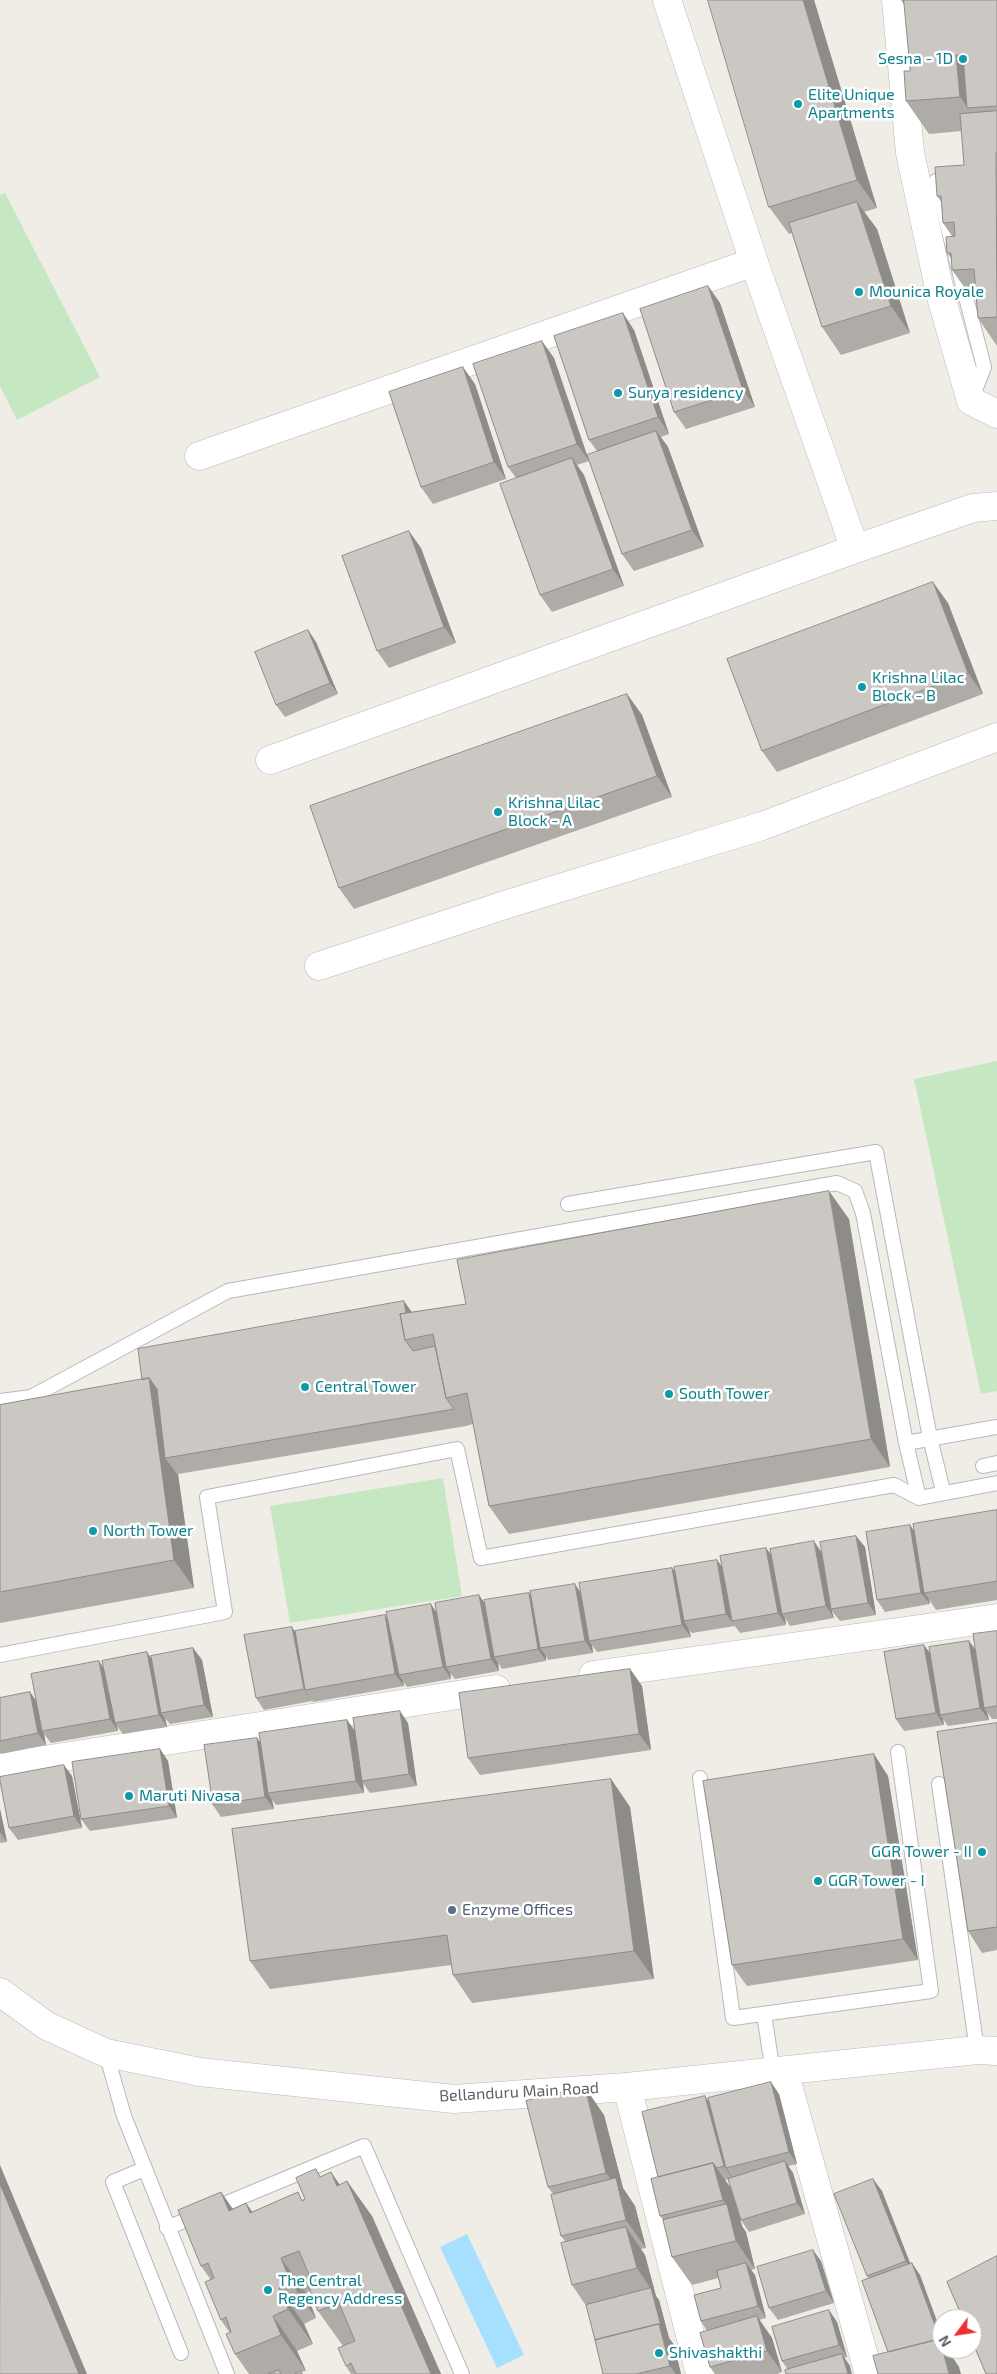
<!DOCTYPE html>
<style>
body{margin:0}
#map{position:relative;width:997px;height:2374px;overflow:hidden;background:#f0ede6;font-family:"Exo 2",sans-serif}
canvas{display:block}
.north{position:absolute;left:932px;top:2309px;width:50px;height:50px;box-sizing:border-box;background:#fff;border:1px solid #bec0c2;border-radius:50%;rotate:239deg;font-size:14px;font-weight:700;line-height:20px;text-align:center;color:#5d6267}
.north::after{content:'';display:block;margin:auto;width:18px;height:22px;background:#ee2f2e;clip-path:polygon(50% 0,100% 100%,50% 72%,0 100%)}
</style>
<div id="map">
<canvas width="997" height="2374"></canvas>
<div class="north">N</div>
</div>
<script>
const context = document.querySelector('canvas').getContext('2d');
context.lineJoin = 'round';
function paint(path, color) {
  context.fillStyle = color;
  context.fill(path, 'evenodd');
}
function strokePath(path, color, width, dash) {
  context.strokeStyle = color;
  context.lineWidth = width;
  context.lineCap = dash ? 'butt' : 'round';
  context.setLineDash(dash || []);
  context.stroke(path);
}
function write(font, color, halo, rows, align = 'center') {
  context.font = font + ' "Exo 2",sans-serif';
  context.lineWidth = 5;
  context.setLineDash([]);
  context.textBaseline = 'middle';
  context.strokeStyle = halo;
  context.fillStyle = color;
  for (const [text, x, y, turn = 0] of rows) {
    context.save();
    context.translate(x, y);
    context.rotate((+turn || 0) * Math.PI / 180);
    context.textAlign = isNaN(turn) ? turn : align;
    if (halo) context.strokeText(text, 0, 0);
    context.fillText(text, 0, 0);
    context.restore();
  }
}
paint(new Path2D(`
 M5,193L100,377L17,420L0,386V195Z
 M997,1061V1391L981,1394L914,1079Z
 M443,1478L462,1596L290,1623L270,1506Z`), '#c5e8c2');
paint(new Path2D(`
 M467,2234L524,2355L497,2368L440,2247Z`), '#a7dfff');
const lane = new Path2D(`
 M936,181L984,367L972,398
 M568,1204L876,1152L930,1438L943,1491
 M0,1401L31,1397L228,1291L837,1183L855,1191L863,1213L906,1443L919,1498
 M906,1443L997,1427
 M983,1466L997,1463
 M0,1655L225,1612L207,1497L457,1449L481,1558L894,1485L919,1498L997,1483
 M700,1778L733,2018L931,1991L898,1752
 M939,1784L977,2050
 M764,2014L773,2073
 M106,2053L124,2116L227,2374
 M144,2169L113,2182L181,2353
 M167,2228L364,2146L462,2374`);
const street = new Path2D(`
 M667,0L754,262L855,549
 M896,0L910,153L941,297L971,401L997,414
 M199,456L754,262
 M270,760L855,549L973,508L997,506
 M319,966L511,903L762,826L997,737
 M593,1675L997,1618
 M0,1767L496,1689
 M784,2071L869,2374
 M627,2087L700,2374`);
const secondary = new Path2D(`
 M0,1992L47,2026L106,2053L200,2072L454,2099L627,2087L977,2050L997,2051`);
strokePath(lane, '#b6b9bd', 16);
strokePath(street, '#b6b9bd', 29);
strokePath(secondary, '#b7bbc0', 29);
strokePath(lane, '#fff', 14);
strokePath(street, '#fff', 28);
strokePath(secondary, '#fff', 28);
paint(new Path2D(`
 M814,0L877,208L864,212L877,229L910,333L841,355L822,327L792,233L789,234L769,207Z
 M901,0H997V346L978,318L976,298H972L952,270V260L947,253L952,236L943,223L942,203L937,196L964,165L962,131L929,134L906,101L910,71L905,6Z
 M708,286L720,303L755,407L686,429L674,412Z
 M634,330L669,434L661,437L668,447L704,547L634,571L622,554L597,451L589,440Z
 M554,358L589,461L577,465L584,475L624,586L552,612L540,595L516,478L508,467Z
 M475,384L506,479L433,504L421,487Z
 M421,548L456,643L389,668L377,651Z
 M948,603L983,694L777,772L762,751Z
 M308,630L316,642L338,694L285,717L276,705Z
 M627,694L642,715L672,797L354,909L339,888Z
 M849,1219L890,1467L509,1534L489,1506L473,1424L466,1426L178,1474L194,1588L0,1623V1405L142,1380L412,1312L466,1304Z
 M997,1510V1600L936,1610L929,1599L930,1604L885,1612L877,1600L910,1525L914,1531Z
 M856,1536L865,1547L876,1615L840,1621L832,1611L834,1618L790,1626L785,1618L786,1625L740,1633L734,1625L735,1626L692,1633L689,1630L691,1637L597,1652L592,1645L593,1653L548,1660L546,1656V1661L502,1669L498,1663L499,1671L455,1679L450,1673L451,1679L407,1687L403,1681L404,1686L313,1702L312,1700V1701L264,1710L256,1698L292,1627L295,1632L388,1619L436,1611L479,1595L484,1603L529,1593L531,1597L580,1591L672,1568L675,1571L717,1560L722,1567L766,1548L771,1555L822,1553Z
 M997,1631V1719H992L987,1712L989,1720L948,1726L943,1719L944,1725L904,1731L896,1719L930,1653L969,1641L976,1650Z
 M193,1648L202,1660L213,1717L170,1724L165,1718L167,1727L123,1734L117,1726L118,1731L51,1743L44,1734L46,1745L1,1754L0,1753V1698L30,1692L37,1702L104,1669Z
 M630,1669L642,1686L651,1750L480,1775L468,1758Z
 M347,1720L354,1730L408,1723L417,1786L370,1793L363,1783L364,1793L276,1805L272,1800L274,1809L221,1817L213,1805L257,1738L261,1743Z
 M997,1723V1950L982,1953L968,1931Z
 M160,1749L168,1761L177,1818L90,1831L81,1819Z
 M72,1776L82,1828L18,1840L9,1828Z
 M888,1776L918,1960L747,1986L732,1965Z
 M611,1779L630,1807L654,1979L472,2003L453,1975L451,1965L270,1989L250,1961Z
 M0,1809L7,1842L0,1843Z
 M779,2094L797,2164L788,2166L793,2173L805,2214L749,2232L741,2220L736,2204L742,2226L746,2232L755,2269L751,2270L755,2275L766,2318L759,2320L772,2338L782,2372L777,2374H715L710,2367L707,2331L701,2321L721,2288L718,2278L692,2285L672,2257L664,2221L660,2216L708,2100ZM728,2179L731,2189L725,2180Z
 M604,2115L623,2188L635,2206L646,2248L641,2249L645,2255L656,2296L659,2300L669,2338L674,2345L681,2374H603L587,2307L572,2285L566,2242L561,2236L553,2194L548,2187Z
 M322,2176L340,2184L372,2216L441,2374H351L346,2366L343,2346L318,2311L310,2291L306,2293L316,2318L304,2324L313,2344L297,2351L306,2371L301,2372L303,2374H249L235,2354L230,2333L221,2320L211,2280L201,2266L221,2192L233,2209L253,2212L305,2199Z
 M873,2179L882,2191L910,2264L920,2275L942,2335V2349H947L959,2367L888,2352L869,2279L867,2276Z
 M821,2261L834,2303L778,2320L769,2308Z
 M829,2310L837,2322L847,2357L844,2358L850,2366L788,2370L782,2361Z`), '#afaca8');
paint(new Path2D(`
 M803,0H814L877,208L857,180Z
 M956,55L979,88L968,108L960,97Z
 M857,202L877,229L910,333L891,306Z
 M708,286L720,303L755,407L743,390Z
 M623,313L634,330L669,434L658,417Z
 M542,341L554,358L589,461L577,444Z
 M463,367L475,384L506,479L494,462Z
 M656,431L668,447L704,547L692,530Z
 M572,458L584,475L624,586L613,569Z
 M409,531L421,548L456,643L444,627Z
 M933,582L948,603L983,694L968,673Z
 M308,630L316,642L338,694L330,683Z
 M627,694L642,715L672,797L657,776Z
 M829,1191L849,1219L890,1467L871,1439Z
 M404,1301L416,1318L410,1339Z
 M149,1378L169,1406L165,1458L177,1474H178L194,1588L174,1560Z
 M910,1525L918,1537L924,1593L929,1599L930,1604L921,1593Z
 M856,1536L865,1547L876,1615L868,1603Z
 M814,1541L822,1553L831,1609L834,1618L826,1606Z
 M766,1548L775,1560L782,1614L785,1618L786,1625L778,1613Z
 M717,1560L725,1571L732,1621L735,1626L726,1614Z
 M672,1568L681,1579L684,1621L689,1630L691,1637L682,1625Z
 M575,1584L583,1596L589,1641L592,1645L593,1653L585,1641Z
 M529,1593L537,1605L540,1648L546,1656V1661L538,1649Z
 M479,1595L487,1607L494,1657L498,1663L499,1671L491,1659Z
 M431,1604L439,1616L446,1667L450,1673L451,1679L443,1667Z
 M385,1615L393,1627L399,1675L403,1681L404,1686L395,1674Z
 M292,1627L300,1639L305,1690L312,1701L304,1689Z
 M969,1641L977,1652L984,1708L987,1712L989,1720L980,1708Z
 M924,1645L933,1657L940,1715L943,1719L944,1725L936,1713Z
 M193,1648L202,1660L213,1717L204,1705Z
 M147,1652L155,1664L161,1713L165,1718L167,1727L159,1715Z
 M99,1661L107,1673L115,1723L117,1726L118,1731L110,1719Z
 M630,1669L642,1686L651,1750L639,1734Z
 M30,1692L38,1704L42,1731L44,1734L46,1745L38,1733Z
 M400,1711L408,1723L417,1786L409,1774Z
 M347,1720L356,1732L362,1781L363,1783L364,1793L356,1781Z
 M257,1738L265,1750L268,1793L272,1800L274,1809L265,1797Z
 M160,1749L168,1761L177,1818L169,1806Z
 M874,1754L888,1776L918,1960L903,1939Z
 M64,1765L72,1776L82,1828L74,1816Z
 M611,1779L630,1807L654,1979L634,1951Z
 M0,1809L7,1842L0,1832Z
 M771,2082L779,2094L797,2164L789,2152Z
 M585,2087L604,2115L623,2188L635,2206L646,2248L626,2220L619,2191L606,2173Z
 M705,2096L713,2108L726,2168L731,2175L732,2178L724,2166Z
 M785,2161L793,2173L805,2214L797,2203Z
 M713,2163L733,2191L742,2226L746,2232L755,2269L736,2241L727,2206L723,2200Z
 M0,2165L87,2374H79L0,2184Z
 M331,2172L356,2208L337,2186Z
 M873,2179L882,2191L914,2273L906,2261Z
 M347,2181L372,2216L441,2374H431Z
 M221,2192L245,2227L229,2211Z
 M246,2203L271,2238L250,2213Z
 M626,2227L645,2255L656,2296L659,2300L669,2338L674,2345L681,2374H676L670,2366L651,2289L637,2268Z
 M813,2250L821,2261L834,2303L826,2291Z
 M281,2258L306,2293L316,2318L291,2283Z
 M746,2263L755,2275L766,2318L758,2306Z
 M912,2263L920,2275L942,2335V2347Z
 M279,2288L304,2324L313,2344L288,2309Z
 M829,2310L837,2322L847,2357L839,2345Z
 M273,2316L297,2351L306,2371L281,2335Z
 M757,2316L772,2338L782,2372L767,2351Z
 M943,2349H947L959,2367L961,2374H949Z
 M842,2354L850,2366L852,2374H848Z`), '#8e8c88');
const building = new Path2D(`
 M708,0H803L857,180L769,207Z
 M904,0H997V106L967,108L963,55H956L960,97L906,101L904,71H910Z
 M997,111V153H996L997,317L978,318L974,269L952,270L951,253H947L946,237L955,236L954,222L943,223L941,196H937L935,167L964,165L960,114Z
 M857,202L891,306L822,327L789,223Z
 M708,286L743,390L674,412L640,309Z
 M623,313L658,417L589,440L554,336Z
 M542,341L577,444L508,467L473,364Z
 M463,367L494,462L421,487L389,392Z
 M656,431L692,530L622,554L587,455Z
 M572,458L613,569L540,595L500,484Z
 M409,531L444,627L377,651L342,556Z
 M933,582L968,673L762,751L727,659Z
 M308,630L330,683L276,705L255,652Z
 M627,694L657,776L339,888L310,806Z
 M829,1191L871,1439L489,1506L467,1393L446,1398L433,1334L405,1340L400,1314L466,1304L457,1260Z
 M404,1301L406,1313L400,1314L405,1340L413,1351L435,1346L446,1398L454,1409L165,1458L157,1389L149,1378L142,1380L138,1349Z
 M149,1378L174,1560L0,1592V1405Z
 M997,1510V1581L924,1593L913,1524Z
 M910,1525L921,1593L877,1600L866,1532Z
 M856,1536L868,1603L831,1609L820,1542Z
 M814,1541L826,1606L782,1614L770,1549Z
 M766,1548L778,1613L732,1621L720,1556Z
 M717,1560L726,1614L684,1621L674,1567Z
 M672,1568L682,1625L589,1641L579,1583Z
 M575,1584L585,1641L540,1648L530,1591Z
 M529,1593L538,1649L494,1657L484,1600Z
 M479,1595L491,1659L446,1667L435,1603Z
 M431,1604L443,1667L399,1675L386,1612Z
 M385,1615L395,1674L305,1690L295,1631Z
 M292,1627L304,1689L256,1698L244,1635Z
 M997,1631V1706L984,1708L973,1634Z
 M969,1641L980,1708L940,1715L929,1647Z
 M924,1645L936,1713L896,1719L884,1652Z
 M193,1648L204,1705L161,1713L151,1656Z
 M147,1652L159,1715L115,1723L102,1661Z
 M99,1661L110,1719L42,1731L31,1674Z
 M630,1669L639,1734L468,1758L459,1693Z
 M30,1692L38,1733L0,1741V1698Z
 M400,1711L409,1774L362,1781L353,1718Z
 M347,1720L356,1781L268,1793L259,1733Z
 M997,1723V1927L968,1931L937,1732Z
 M257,1738L265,1797L213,1805L204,1745Z
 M160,1749L169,1806L81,1819L72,1762Z
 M874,1754L903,1939L732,1965L703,1781Z
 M64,1765L74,1816L9,1828L0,1781V1777Z
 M611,1779L634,1951L453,1975L447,1935L250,1961L232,1829Z
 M771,2082L789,2152L726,2168L708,2098Z
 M585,2087L606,2173L548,2187L526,2101Z
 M705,2096L724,2166L717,2168L713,2163L658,2177L642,2112Z
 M785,2161L797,2203L741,2220L728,2179Z
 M713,2163L723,2200L660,2216L651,2179Z
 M316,2169L320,2177L331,2172L337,2186L347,2181L431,2374H356L351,2363L346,2366L338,2348L355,2341L339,2303L318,2311L308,2285L312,2282L299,2251L281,2258L291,2283L279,2288L288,2309L273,2316L281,2335L235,2354L226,2334L231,2332L226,2317L221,2320L205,2282L214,2278L208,2263L201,2266L178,2210L221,2192L229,2211L246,2203L250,2213L298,2192L302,2201L305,2199L296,2178Z
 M616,2178L626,2220L561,2236L551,2195Z
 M873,2179L906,2261L867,2276L834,2194Z
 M0,2184L79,2374H0Z
 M727,2204L736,2241L672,2257L663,2220Z
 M626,2227L637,2268L572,2285L561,2243Z
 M813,2250L826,2291L769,2308L757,2267Z
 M997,2256V2374H986L972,2341V2319H963L947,2282Z
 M746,2263L758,2306L701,2321L694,2295L721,2288L717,2271Z
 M912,2263L940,2339L888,2352L862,2281Z
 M651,2288L661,2326L659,2324L595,2340L586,2305Z
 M829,2310L839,2345L782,2361L772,2327Z
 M757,2316L767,2351L710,2367L700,2333Z
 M659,2324L670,2366L636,2374H603L595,2340Z
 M940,2339L949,2374H878L873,2356Z
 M842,2354L848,2374H786L785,2370Z
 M279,2370L281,2374H269Z
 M301,2371L302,2374H295Z`);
paint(building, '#cbc8c3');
strokePath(building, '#8e8c88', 1);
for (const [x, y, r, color] of [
 [963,59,5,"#0f9aa8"],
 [798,104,5,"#0f9aa8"],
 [859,292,5,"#0f9aa8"],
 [618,393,5,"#0f9aa8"],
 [862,687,5,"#0f9aa8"],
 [498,812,5,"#0f9aa8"],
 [305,1387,5,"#0f9aa8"],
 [669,1394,5,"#0f9aa8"],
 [93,1531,5,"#0f9aa8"],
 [129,1796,5,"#0f9aa8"],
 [982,1852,5,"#0f9aa8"],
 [818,1881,5,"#0f9aa8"],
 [452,1910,5,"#5c6f8a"],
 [268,2290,5,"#0f9aa8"],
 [659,2353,5,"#0f9aa8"]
]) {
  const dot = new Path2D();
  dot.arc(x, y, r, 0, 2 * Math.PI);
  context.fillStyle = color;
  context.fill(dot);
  strokePath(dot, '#fff', 2);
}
write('16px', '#0d838f', '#fff', [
 ["Sesna - 1D",953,59,"right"],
 ["Elite Unique",808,95],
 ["Apartments",808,113],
 ["Mounica Royale",869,292],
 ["Surya residency",628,393],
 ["Krishna Lilac",872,678],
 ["Block - B",872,696],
 ["Krishna Lilac",508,803],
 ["Block - A",508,821],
 ["Central Tower",315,1387],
 ["South Tower",679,1394],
 ["North Tower",103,1531],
 ["Maruti Nivasa",139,1796],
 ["GGR Tower - II",972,1852,"right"],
 ["GGR Tower - I",828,1881],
 ["The Central",278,2281],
 ["Regency Address",278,2299],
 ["Shivashakthi",669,2353]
], 'left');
write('16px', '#4e5e75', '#fff', [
 ["Enzyme Offices",462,1910]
], 'left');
write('16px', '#5d6267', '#fff', [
 ["Bellanduru Main Road",519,2092,-3]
]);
</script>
